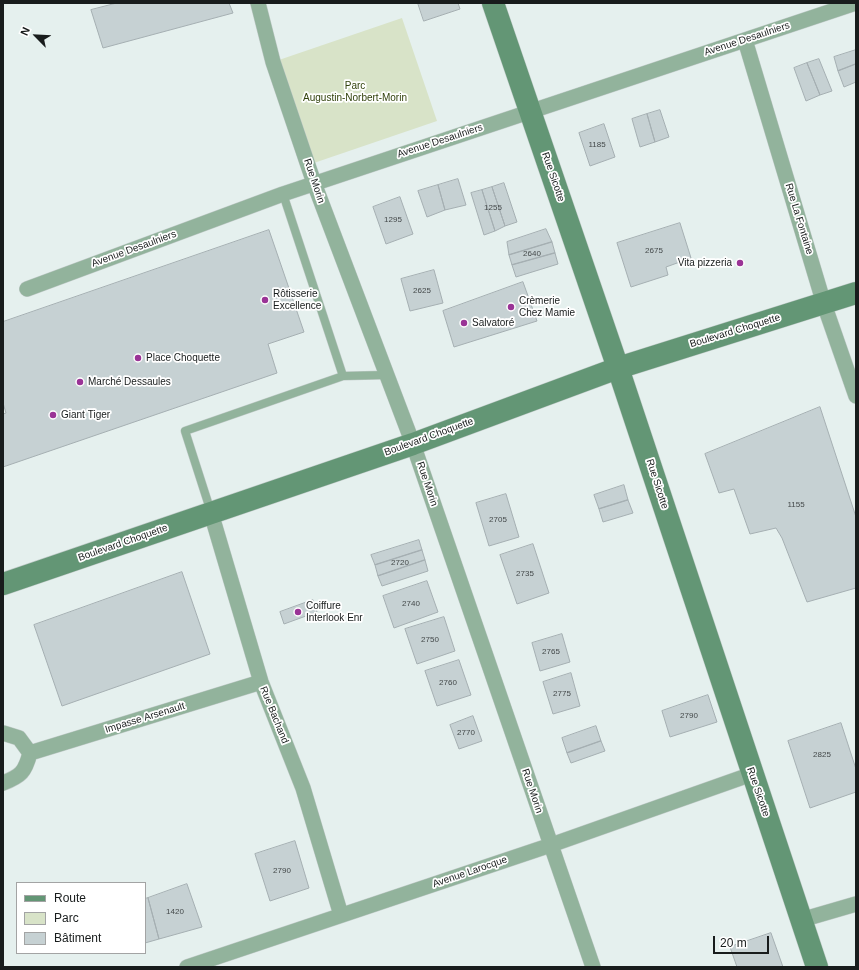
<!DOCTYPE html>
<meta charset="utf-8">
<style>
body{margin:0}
#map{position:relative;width:859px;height:970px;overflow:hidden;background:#e5f0ee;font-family:Helvetica,sans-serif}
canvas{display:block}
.frame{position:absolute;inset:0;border:4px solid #181c1c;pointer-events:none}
.legend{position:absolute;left:16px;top:882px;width:130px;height:72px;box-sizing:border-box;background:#fff;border:1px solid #a3a4a4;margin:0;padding:5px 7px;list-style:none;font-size:12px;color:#181c1c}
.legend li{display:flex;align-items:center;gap:8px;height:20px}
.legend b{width:20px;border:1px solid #a3a4a4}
.north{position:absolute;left:16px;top:16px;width:40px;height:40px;-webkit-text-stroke:3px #fff;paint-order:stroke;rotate:294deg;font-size:11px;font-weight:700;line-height:16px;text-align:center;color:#181c1c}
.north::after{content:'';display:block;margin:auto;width:14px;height:18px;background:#181c1c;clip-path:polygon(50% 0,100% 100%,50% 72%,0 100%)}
.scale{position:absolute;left:713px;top:936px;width:56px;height:18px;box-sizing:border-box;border:2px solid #181c1c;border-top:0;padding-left:5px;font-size:12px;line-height:14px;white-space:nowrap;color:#181c1c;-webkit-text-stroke:3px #fff;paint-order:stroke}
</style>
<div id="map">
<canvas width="859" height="970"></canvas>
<div class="frame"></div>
<ul class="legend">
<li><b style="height:5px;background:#639675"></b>Route</li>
<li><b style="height:11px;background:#d8e3c8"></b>Parc</li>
<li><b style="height:11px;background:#c6d1d3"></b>Bâtiment</li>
</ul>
<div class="north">N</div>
<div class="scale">20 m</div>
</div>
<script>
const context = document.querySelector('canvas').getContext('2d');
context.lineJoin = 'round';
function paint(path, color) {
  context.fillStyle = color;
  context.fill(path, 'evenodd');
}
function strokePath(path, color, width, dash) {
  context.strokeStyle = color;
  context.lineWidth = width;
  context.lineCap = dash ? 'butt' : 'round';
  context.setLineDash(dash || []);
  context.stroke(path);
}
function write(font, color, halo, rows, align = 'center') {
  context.font = font + ' Helvetica,sans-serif';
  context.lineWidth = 3.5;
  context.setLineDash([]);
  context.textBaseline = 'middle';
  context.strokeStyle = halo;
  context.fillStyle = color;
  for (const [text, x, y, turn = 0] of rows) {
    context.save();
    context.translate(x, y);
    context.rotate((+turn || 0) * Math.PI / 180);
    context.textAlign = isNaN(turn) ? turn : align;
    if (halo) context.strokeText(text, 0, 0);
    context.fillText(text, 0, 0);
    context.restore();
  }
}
paint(new Path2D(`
 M402,18L437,121L308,165L273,62Z`), '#d8e3c8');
const building = new Path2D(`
 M117,3H229L233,13L103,48L91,10Z
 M418,3H458L460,9L424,21Z
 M856,50V64L838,71L834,57Z
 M819,59L832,91L820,95L807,63Z
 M807,63L820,95L806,101L794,68Z
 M856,64V82L844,87L838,71Z
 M660,110L669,137L655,142L647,114Z
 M647,114L655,142L640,147L632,119Z
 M604,124L615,157L590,166L579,133Z
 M458,179L466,205L445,210L438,185Z
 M504,183L517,222L505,226L492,187Z
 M438,185L445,210L427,217L418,191Z
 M492,187L505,226L495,231L482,190Z
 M482,190L495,231L484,235L471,193Z
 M400,197L413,234L386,244L373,207Z
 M680,223L691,258L666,267L668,275L631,287L617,243Z
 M546,229L552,242L509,255L507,242Z
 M269,230L304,332L268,344L277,373L3,467V414L6,413L3,403V322Z
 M552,242L555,253L512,265L509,255Z
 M555,253L558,264L516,277L512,265Z
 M434,270L443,303L410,311L401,279Z
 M523,282L537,321L454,347L443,311Z
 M820,407L856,517V588L807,602L782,538L776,528L750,534L734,489L719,493L705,454Z
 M624,485L628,500L599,509L594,495Z
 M506,494L519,537L489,546L476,503Z
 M628,500L633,513L603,522L599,509Z
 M419,540L422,550L375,565L371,555Z
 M533,544L549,593L517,604L500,555Z
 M422,550L425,560L378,576L375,565Z
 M425,560L428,571L382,586L378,576Z
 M182,572L210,654L62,706L34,625Z
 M427,581L438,612L394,628L383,596Z
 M313,600L317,612L284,624L280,612Z
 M444,617L455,651L417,664L405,629Z
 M562,634L570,662L540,671L532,643Z
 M459,660L471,695L437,706L425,671Z
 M571,673L580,706L553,714L543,682Z
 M708,695L717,722L670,737L662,711Z
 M473,716L482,741L459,749L450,725Z
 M841,723L856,769V792L810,808L788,741Z
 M596,726L601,741L567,753L562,738Z
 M601,741L605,751L571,763L567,753Z
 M295,841L309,888L270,901L255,854Z
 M187,884L202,927L159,939L148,898Z
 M148,898L159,939L145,943V899Z
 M771,933L783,967H737L730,947Z`);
paint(building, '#c6d1d3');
strokePath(building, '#a5afb2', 1);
const lane = new Path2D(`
 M343,376L386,375
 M211,512L185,431L343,376L283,194`);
const street = new Path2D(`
 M258,3L273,62L314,183L413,444L593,967
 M745,40L824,304L856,396
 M27,289L283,194L856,3
 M211,513L261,682L303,788L341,915
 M3,733L19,738L30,753C25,772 21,776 3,783
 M30,753L261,682
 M801,920L856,904
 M187,967L551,845L752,774`);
const secondary = new Path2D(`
 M493,3L618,368L817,967
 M3,584L413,444L618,368L856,293`);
strokePath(lane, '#c0cac8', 9);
strokePath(street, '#c0cac8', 16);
strokePath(secondary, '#c0cac8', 23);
strokePath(lane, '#92b39c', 8);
strokePath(street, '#92b39c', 15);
strokePath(secondary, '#639675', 22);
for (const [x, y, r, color] of [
 [740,263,4,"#9a3396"],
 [265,300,4,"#9a3396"],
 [511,307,4,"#9a3396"],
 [464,323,4,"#9a3396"],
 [138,358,4,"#9a3396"],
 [80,382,4,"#9a3396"],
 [53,415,4,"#9a3396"],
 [298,612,4,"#9a3396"]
]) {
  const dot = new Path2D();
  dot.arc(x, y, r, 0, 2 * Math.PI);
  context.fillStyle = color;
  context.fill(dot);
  strokePath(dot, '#fff', 1.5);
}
write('8px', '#44494a', null, [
 ["1185",597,145],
 ["1255",493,208],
 ["1295",393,220],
 ["2675",654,251],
 ["2640",532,254],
 ["2625",422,291],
 ["1155",796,505],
 ["2705",498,520],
 ["2720",400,563],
 ["2735",525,574],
 ["2740",411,604],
 ["2750",430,640],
 ["2765",551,652],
 ["2760",448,683],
 ["2775",562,694],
 ["2790",689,716],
 ["2770",466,733],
 ["2825",822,755],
 ["2790",282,871],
 ["1420",175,912]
]);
write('10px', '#181c1c', '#fff', [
 ["Avenue Desaulniers",747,39,-18],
 ["Avenue Desaulniers",440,141,-18],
 ["Rue Sicotte",553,177,71],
 ["Rue Morin",314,181,71],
 ["Rue La Fontaine",799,219,73],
 ["Avenue Desaulniers",134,249,-20],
 ["Boulevard Choquette",735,331,-17],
 ["Boulevard Choquette",429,437,-20],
 ["Rue Morin",427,484,71],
 ["Rue Sicotte",657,484,72],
 ["Boulevard Choquette",123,543,-19],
 ["Rue Bachand",274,715,68],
 ["Impasse Arsenault",145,718,-17],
 ["Rue Morin",532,791,71],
 ["Rue Sicotte",758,792,71],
 ["Avenue Larocque",470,872,-19]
]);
write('10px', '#31420c', '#fff', [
 ["Parc",355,86],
 ["Augustin-Norbert-Morin",355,98]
]);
write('10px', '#181c1c', '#fff', [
 ["Vita pizzeria",732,263,"right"],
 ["Rôtisserie",273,294],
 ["Excellence",273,306],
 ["Crèmerie",519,301],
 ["Chez Mamie",519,313],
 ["Salvatoré",472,323],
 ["Place Choquette",146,358],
 ["Marché Dessaules",88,382],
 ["Giant Tiger",61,415],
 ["Coiffure",306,606],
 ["Interlook Enr",306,618]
], 'left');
</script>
